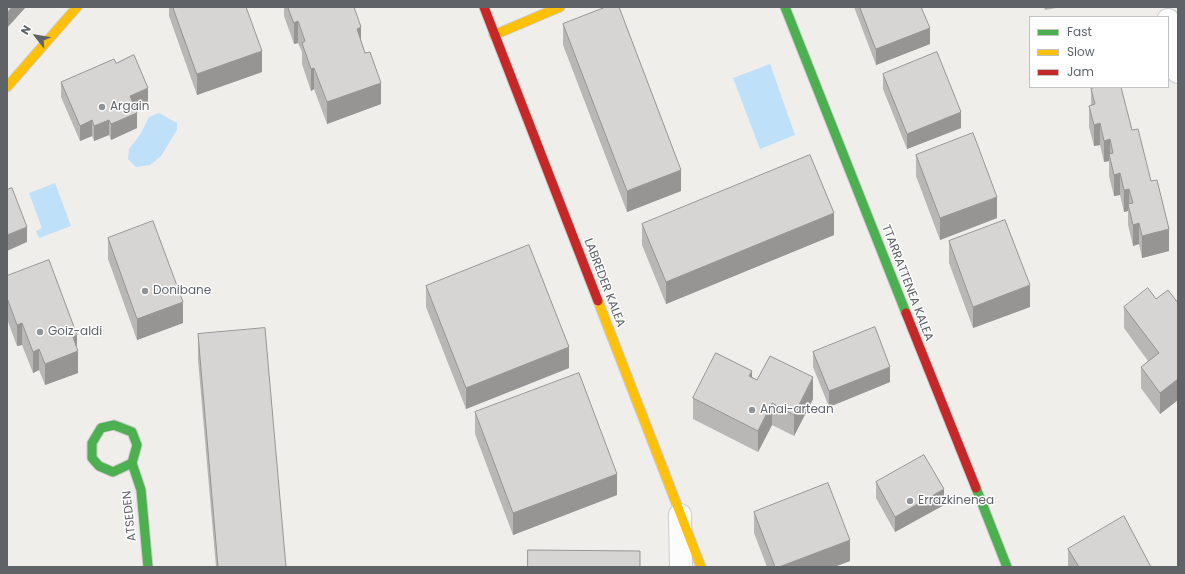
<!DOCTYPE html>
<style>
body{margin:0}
#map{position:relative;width:1185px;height:574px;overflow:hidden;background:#efeeea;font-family:Poppins,sans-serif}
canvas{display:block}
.frame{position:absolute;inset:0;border:8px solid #5f6368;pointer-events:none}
.legend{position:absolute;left:1029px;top:16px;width:140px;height:72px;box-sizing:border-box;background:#fff;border:1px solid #bfc1c3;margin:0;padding:5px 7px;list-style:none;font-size:12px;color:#5f6368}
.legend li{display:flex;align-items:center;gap:8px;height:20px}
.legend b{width:20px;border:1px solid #bfc1c3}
.north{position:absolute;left:16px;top:16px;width:40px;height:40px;-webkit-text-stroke:3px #fff;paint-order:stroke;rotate:301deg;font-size:11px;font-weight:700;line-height:16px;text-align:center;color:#5f6368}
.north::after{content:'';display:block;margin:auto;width:14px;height:18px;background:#5f6368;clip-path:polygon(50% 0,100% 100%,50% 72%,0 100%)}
</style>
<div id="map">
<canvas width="1185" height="574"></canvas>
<div class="frame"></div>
<ul class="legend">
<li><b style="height:5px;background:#4caf50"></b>Fast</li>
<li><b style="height:5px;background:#ffc107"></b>Slow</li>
<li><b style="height:5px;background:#c62828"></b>Jam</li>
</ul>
<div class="north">N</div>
</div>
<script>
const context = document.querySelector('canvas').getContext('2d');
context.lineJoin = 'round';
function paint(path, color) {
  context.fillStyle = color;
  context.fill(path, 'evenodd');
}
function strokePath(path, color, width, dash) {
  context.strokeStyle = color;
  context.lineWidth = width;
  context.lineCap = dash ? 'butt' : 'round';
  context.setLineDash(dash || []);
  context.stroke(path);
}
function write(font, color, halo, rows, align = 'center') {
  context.font = font + ' Poppins,sans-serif';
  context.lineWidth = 3;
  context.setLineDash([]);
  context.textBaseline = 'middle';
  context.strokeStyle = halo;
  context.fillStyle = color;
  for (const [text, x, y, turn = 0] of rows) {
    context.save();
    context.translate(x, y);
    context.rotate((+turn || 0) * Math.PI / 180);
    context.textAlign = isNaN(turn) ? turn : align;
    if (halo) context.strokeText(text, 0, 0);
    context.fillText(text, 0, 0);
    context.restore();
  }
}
paint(new Path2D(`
 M770,64L795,135L760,149L733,78Z
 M159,113L177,123V130L161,156L150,165L136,167L128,159L129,149L140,135L149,117Z
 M55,183L71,226L39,238L36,231L42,228L29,193Z`), '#bfe0f9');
const street = new Path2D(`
 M1168,20L1178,72
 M680,515L681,567`);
const fast = new Path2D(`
 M785,7L906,313
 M132,463L113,472L99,466L92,458V443L101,428L114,425L132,432L137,445L132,463L141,490L148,567
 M976,488L1007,567`);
const slow = new Path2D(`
 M494,35L560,7
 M7,87L77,7
 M598,301L701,567`);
const jam = new Path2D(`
 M484,7L598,301
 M906,313L976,488`);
strokePath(street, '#cbcccc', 24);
strokePath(fast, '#cacacb', 11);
strokePath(slow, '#cacacb', 11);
strokePath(jam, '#cacacb', 11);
strokePath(street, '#fdfcfc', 22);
strokePath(fast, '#4caf50', 9);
strokePath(slow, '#ffc107', 9);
strokePath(jam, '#c62828', 9);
paint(new Path2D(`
 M169,7H246L262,72L197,95L169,16Z
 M284,7H354L361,40L381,104L327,124L314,89L311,91L302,64V52L298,43L294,44L284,16Z
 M854,7H921L930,44L876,65Z
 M1044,7H1062L1045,10Z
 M563,24L681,191L627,212L563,45Z
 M883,74L961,128L907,149L883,89Z
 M61,82L148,103L135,109L137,128L111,140L109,135L94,141L92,136L80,141L61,97Z
 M1091,89L1132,130L1151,181L1169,251L1142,258L1139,244L1133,246L1128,225V211L1124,212L1120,195L1114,196L1109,176V161L1104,162L1100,145L1094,146L1089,127V106L1091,105Z
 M916,155L997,218L940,240L916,176Z
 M642,224L834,235L666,304L642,245Z
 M108,238L183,323L137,340L108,259Z
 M949,241L1030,307L973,328L949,263Z
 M7,276L77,349L78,373L45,385L39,370L33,373L22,345L17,346L7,319Z
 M426,286L569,368L466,409L426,307Z
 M1156,299L1178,303V400L1160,414L1141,388V367L1148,361L1124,328V307Z
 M198,334L286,567H216L198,360Z
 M813,352L890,382L829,407L813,367Z
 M752,377L757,380L813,399L794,436L772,425L758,452L693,419V398Z
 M475,412L617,495L513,535L475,434Z
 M876,482L944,505L895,532L876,498Z
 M754,512L850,561L834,567H767L754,533Z
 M1068,549L1151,567H1068Z`), '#b8b7b5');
paint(new Path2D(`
 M12,7H26L7,28V13Z
 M298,21V43L294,44V23Z
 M361,27V48L357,29Z
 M930,28V44L876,65V49Z
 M262,51V72L197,95V74Z
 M314,68V89L311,91V69Z
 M381,83V104L327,124V102Z
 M148,88V103L130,111V96Z
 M961,112V128L907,149V134Z
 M137,113V128L111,140V124Z
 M92,120V136L80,141V126Z
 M109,120V135L94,141V126Z
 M1100,123V145L1094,146V125Z
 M1110,139V158L1109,154V161L1104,162V141Z
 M681,170V191L627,212V191Z
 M1120,173V195L1114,196V175Z
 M1129,189V210L1128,204V211L1124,212V190Z
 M997,197V218L940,240V218Z
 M834,213V235L666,304V282Z
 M1139,223V244L1133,246V225Z
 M27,227V242L7,251V235Z
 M1169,229V251L1142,258V236Z
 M1030,285V307L973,328V307Z
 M183,302V323L137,340V319Z
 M22,323V345L17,346V325Z
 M77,335V352L78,351V373L45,385V364L73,337Z
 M569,347V368L466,409V388Z
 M39,349V370L33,373V352Z
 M890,367V382L829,407V391Z
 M752,371V392L749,376Z
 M813,377V399L794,436V415Z
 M1178,379V400L1160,414V393Z
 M772,403V425L758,452V431Z
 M617,474V495L513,535V513Z
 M944,489V505L895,532V517Z
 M850,540V561L834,567H779Z`), '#969594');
const building = new Path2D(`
 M7,7H12L7,13Z
 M173,7H246L262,51L197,74Z
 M288,7H354L361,27L357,29L365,53L370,52L381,83L327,102L314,68L311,69L302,43L305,41L298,21L294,23Z
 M606,7H619L681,170L627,191L563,24Z
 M860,7H921L930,28L876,49Z
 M937,52L961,112L907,134L883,74Z
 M134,55L148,88L130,96L137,113L111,124L109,120L94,126L92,120L80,126L61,82L114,59L116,63Z
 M1096,87H1121L1132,130L1138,129L1151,181L1157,180L1169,229L1142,236L1139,223L1133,225L1128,204L1133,203L1129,189L1124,190L1120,173L1114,175L1109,154L1113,153L1110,139L1104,141L1100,123L1094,125L1089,106L1095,104L1091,89Z
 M973,133L997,197L940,218L916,155Z
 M810,155L834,213L666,282L642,224Z
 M12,188L27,227L7,235V190Z
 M1005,220L1030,285L973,307L949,241Z
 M153,221L183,302L137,319L108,238Z
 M529,245L569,347L466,388L426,286Z
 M49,260L77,335L73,337L78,351L45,364L39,349L33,352L22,323L17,325L7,298V276Z
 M1148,288L1156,299L1168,290L1178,303V379L1160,393L1141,367L1159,353L1124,307Z
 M875,327L890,367L829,391L813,352Z
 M265,328L286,567H218L198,334Z
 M716,353L752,371L749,376L757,380L770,356L813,377L794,415L772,403L758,431L693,398Z
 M579,373L617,474L513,513L475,412Z
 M924,455L944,489L895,517L876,482Z
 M828,483L850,540L779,567H775L754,512Z
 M1124,516L1151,567H1079L1068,549Z
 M528,550L640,551V567H528Z`);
paint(building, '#d6d5d3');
strokePath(building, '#969594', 1);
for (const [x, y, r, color] of [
 [102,107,4,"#919496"],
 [145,291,4,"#919496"],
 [40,332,4,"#919496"],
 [752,410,4,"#919496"],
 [910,501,4,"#919496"]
]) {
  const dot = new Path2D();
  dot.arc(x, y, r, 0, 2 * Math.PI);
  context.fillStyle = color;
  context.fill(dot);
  strokePath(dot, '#fff', 1.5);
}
write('12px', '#5f6368', '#fff', [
 ["Argain",110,107],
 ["Donibane",153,291],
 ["Goiz-aldi",48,332],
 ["Anai-artean",760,410],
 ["Errazkinenea",918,501]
], 'left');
write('12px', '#5f6368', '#fff', [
 ["LABREDER KALEA",604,283,69],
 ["TTARRATTENEA KALEA",907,283,69],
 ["ATSEDEN",130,516,-96]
]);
</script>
